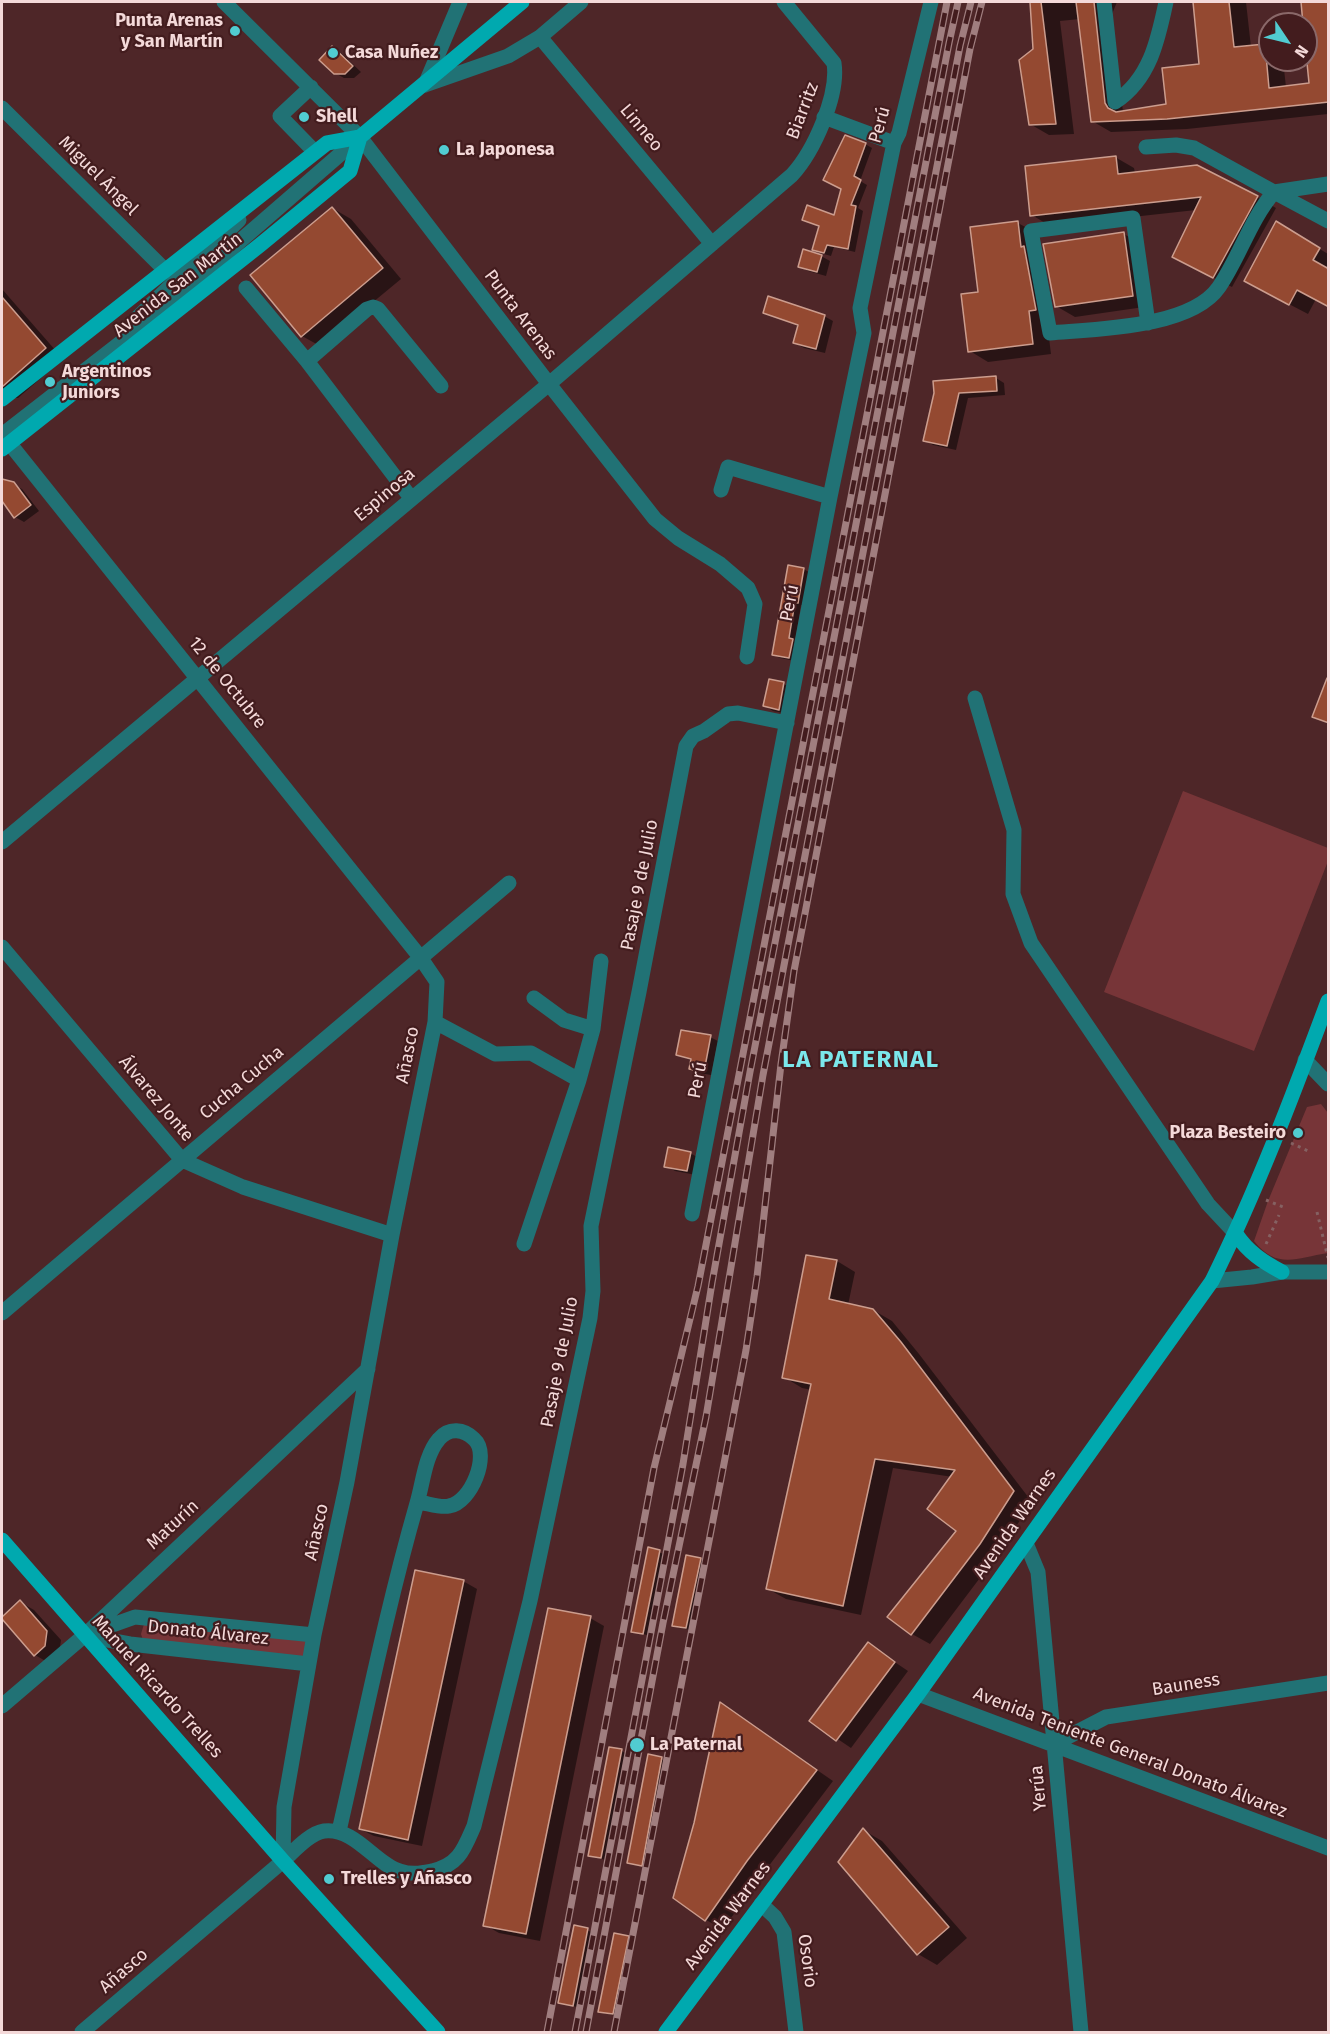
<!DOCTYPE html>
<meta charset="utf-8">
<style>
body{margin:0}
#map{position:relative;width:1330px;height:2034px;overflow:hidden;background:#4e2628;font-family:"Fira Sans",sans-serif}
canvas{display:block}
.frame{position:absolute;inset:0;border:3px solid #f4d9d9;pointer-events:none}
.north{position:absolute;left:1258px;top:12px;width:60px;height:60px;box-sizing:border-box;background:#431c1e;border:2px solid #8a6869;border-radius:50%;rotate:125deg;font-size:16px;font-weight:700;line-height:24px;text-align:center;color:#f4d9d9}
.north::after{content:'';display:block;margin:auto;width:21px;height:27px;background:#51ccd1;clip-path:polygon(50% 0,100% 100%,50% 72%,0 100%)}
</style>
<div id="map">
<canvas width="1330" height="2034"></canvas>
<div class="frame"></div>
<div class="north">N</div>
</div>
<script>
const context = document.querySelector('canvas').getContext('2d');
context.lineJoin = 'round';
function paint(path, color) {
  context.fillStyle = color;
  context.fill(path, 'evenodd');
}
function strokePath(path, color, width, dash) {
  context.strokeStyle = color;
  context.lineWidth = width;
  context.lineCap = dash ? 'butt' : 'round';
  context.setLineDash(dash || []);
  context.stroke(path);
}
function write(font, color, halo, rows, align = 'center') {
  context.font = font + ' "Fira Sans",sans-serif';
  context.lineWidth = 4.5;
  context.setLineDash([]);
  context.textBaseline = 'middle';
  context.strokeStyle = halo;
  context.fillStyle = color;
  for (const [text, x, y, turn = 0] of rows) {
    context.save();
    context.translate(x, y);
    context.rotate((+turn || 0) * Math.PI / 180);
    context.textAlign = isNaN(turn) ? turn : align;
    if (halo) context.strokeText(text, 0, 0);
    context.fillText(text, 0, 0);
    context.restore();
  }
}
paint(new Path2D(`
 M1183,791L1328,848V861L1254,1051L1104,992Z
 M1321,1104L1328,1113V1253C1296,1258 1277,1270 1254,1241L1268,1201L1307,1107Z
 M144,1624L314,1635L309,1664L143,1640L141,1634Z`), '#773538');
paint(new Path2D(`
 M1031,2H1117L1112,14L1123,112L1167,105L1200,66L1194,2H1246L1251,47L1264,45L1270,49V60H1283L1286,87L1311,85L1306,24H1304L1302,2H1328V114L1187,129L1111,132L1092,121L1080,19L1060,21L1074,134L1049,135L1030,124L1035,50L1032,13L1030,12Z
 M332,48L341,53L361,72L354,78H344L335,73Z
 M865,144L872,148L860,181L867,185L858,208L863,211L855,252L834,247L831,256L820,253L813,249L820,227L804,219L835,217Z
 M1115,157L1134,168L1135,173L1257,197L1276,208L1232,287L1192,267L1196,210L1050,226L1032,215Z
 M332,208L351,219L401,279L320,346L302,336Z
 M1018,223L1036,233L1051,354L988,362L970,351L980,294Z
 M1124,234L1143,245L1151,306L1075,317L1056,306Z
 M1295,234L1328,254V306L1316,299L1308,314L1264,291Z
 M821,256L830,261L826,276L808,271L800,266Z
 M2,289L63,359L18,398H2Z
 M764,312L824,316L833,321L825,353L804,348L795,343L799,326Z
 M996,378L1004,383L1005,395L968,398L956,450L933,445L924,440L936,393Z
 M6,482L22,489L39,511L24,522L15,517L2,499V485Z
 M804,569L810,573L805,605H801L795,642V661L780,658L774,655Z
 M770,681L784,684L793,689L788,714L773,711L765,706Z
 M710,1037L718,1041L711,1075L699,1073L691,1069L693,1061L677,1055Z
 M690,1153L699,1158L696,1175L675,1171L666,1166Z
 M837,1261L855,1272L848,1305L873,1310L892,1321L919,1354L1032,1502L998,1554L930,1644L912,1634L958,1530L953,1477L893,1468L861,1615L786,1599L768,1589L812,1390L802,1388L784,1377Z
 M649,1549L664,1554L647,1635L632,1631Z
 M700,1560L704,1562L690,1630L677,1627L673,1625Z
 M463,1581L477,1589L422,1846L374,1836L360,1829Z
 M20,1602L34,1610L61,1640L59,1654L49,1663L35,1655Z
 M590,1618L604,1626L540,1941L499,1933L485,1925Z
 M868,1644L908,1671L851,1748L811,1721Z
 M721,1704L833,1781L765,1871L723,1929L706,1920L695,1823Z
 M621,1750L625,1753L605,1860L590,1855Z
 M649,1756L666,1761L646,1867L629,1863Z
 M863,1830L882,1841L967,1938L937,1965L918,1954Z
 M575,1927L592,1932L577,2007L560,2003Z
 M628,1938L632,1940L617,2016L604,2013L600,2011Z`), '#0007');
const building = new Path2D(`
 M1030,2H1041L1056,124L1029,125L1019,60L1033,49Z
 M1076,2H1094L1105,103L1108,108L1116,112L1166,104L1162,68L1199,64L1193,2H1229L1234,47L1265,44L1269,88L1309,83L1306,53V24H1303L1301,2H1329V102L1167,119L1091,122Z
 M332,46L353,66L345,74H334L319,60Z
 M845,135L866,143L854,176L861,180L851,205L856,206L848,249L827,245L824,253L812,250L819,226L802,220L807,205L834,215L841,189L823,180Z
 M1116,156L1118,174L1197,165L1258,196L1213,278L1172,257L1201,197L1030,216L1025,166Z
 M332,207L383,268L301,337L250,275Z
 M1018,221L1021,247L1024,246L1036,310L1029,311L1033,344L968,352L961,294L978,292L970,227Z
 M1276,221L1320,248L1313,260L1329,269V307L1297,290L1289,305L1244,281Z
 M1124,232L1133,296L1055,307L1043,244Z
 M803,249L822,255L817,272L798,267Z
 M768,296L825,315L816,349L793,343L798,325L763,313Z
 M2,297L46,348L2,387Z
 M996,376L997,391L959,393L947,446L923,441L934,393L933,381Z
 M2,479L14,482L31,505L14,518L2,501Z
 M788,565L804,568L798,603L795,602L789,638L793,639L789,658L772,655Z
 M1327,678H1329V723L1312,717Z
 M769,679L784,682L779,710L763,706Z
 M681,1030L711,1035L704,1072L689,1069L691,1059L676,1055Z
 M668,1147L691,1152L687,1171L664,1167Z
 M806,1255L837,1260L829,1299L873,1309L901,1342L1014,1491L980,1544L911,1635L887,1617L956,1531L927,1509L955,1470L875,1459L843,1606L766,1589L811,1384L782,1378Z
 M648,1547L660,1550L643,1634L631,1632Z
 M686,1555L701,1558L686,1628L672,1626Z
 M415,1570L464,1580L408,1840L359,1829Z
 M20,1600L47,1631L45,1646L34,1656L2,1619V1617Z
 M548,1608L591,1616L526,1934L483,1926Z
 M868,1642L895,1662L836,1741L809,1721Z
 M720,1702L817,1770L747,1861L705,1921L673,1898L694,1823Z
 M609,1747L622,1749L601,1858L588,1856Z
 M648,1754L662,1757L642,1866L627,1863Z
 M863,1828L949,1927L917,1955L838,1862Z
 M574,1925L588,1928L573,2006L558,2003Z
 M614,1933L629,1936L613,2014L598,2012Z`);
paint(building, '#944931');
strokePath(building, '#cc9d8e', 1.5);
strokePath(new Path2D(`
 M1291,1143L1308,1151
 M1266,1200L1283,1207
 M1317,1212L1328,1258
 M1266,1244L1279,1215`), '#856162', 3, [3, 4.5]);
strokePath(new Path2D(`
 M224,2L360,137L549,384L655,519L678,538L720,564L748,588L755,604L747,657
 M1104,2L1115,102C1150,79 1158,40 1166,2
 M540,37L712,244
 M425,85L508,56L540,37L581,2
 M425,85L460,2
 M311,87L280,116L315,152
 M2,108L166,271
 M824,117L894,143
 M1146,147L1176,145L1194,148L1274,192L1328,184
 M246,288L307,361
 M135,320L239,220
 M1148,323L1133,218L1031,231L1050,333C1096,329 1191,328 1219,287C1240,256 1250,220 1274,192L1328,221
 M2,434L420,957L437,982L435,1022L392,1235L347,1482L314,1635L284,1807L283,1861
 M2,435L164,309L202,274L360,137
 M721,490L728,467L830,497
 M411,498L307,361L367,309L373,307L378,309L441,386
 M975,698L1014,830L1013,894L1031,943L1208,1204L1236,1234
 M2,842L549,384L792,175C814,151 839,95 834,63L784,2
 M2,947L182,1160L243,1187L392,1235
 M534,998L564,1020L593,1029
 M435,1022L495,1054L531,1053L579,1080L524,1244
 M1305,1060L1328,1084
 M579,1080L593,1029L601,961
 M692,1214L830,497L864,333L860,308L894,143L899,133L931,2
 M1212,1281L1252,1277L1282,1272H1328
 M2,1313L509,883
 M1026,1543L1038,1572L1081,2032
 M90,1633L135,1617L314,1635
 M86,1636L130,1644L309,1664
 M918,1694L1328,1848
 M2,1706L85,1635L368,1369
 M1054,1744L1106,1717L1328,1683
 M339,1831C364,1722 386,1611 417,1503C423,1483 425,1455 439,1439C449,1427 464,1429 474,1439C491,1454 471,1503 449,1506C440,1508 427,1503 418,1502
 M761,1904L775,1917L784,1932L796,2032
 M82,2032L283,1861C294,1851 310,1833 324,1831C355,1827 376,1865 400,1871C412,1875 421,1873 432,1871C459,1865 464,1849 474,1826L530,1601L590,1318L593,1291L591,1226L639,992L686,746L693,736L704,731L728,714L738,713L787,723`), '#217275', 15);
strokePath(new Path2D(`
 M2,399L327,143L360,137L522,2
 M2,449L260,245L350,171L360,137
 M1236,1234C1248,1252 1263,1262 1282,1272
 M2,1540L283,1861L438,2032
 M666,2032L918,1694L1212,1281C1257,1190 1293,1095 1328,1001`), '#00a9af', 15);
const rail = new Path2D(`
 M547,2032L654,1468L698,1286L947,2
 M575,2032L683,1464L712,1283L750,1072L949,43L958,2
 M586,2032L663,1623L706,1417L763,1075L960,46L971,2
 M614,2032L746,1350L757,1277L781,1064L794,971L970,49L982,2`);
strokePath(rail, '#a07e7f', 7);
strokePath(rail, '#431c1e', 4.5, [14]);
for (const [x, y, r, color] of [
 [235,31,6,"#51ccd1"],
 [333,53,6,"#51ccd1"],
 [304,117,6,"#51ccd1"],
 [444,150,6,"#51ccd1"],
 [50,382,6,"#51ccd1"],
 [1298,1133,6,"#51ccd1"],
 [637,1745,8,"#51ccd1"],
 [329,1879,6,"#51ccd1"]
]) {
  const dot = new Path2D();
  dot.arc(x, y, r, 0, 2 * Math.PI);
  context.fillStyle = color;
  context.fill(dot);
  strokePath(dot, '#431c1e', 2);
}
write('bold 18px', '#f4d9d9', '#431c1e', [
 ["Punta Arenas",223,21,"right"],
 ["y San Martín",223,42,"right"],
 ["Casa Nuñez",345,53],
 ["Shell",316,117],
 ["La Japonesa",456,150],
 ["Argentinos",62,372],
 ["Juniors",62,393],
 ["Plaza Besteiro",1286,1133,"right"],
 ["La Paternal",650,1745],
 ["Trelles y Añasco",341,1879]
], 'left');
write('18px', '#f4d9d9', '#431c1e', [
 ["Biarritz",803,111,-69],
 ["Perú",880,125,-74],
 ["Linneo",641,128,50],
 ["Miguel Ángel",98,176,45],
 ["Avenida San Martín",178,285,-38],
 ["Punta Arenas",520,315,53],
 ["Espinosa",385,495,-40],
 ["Perú",790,603,-79],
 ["12 de Octubre",227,683,51],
 ["Pasaje 9 de Julio",640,885,-79],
 ["Añasco",408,1055,-79],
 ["Perú",698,1080,-79],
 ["Cucha Cucha",242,1083,-40],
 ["Álvarez Jonte",156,1099,50],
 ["Pasaje 9 de Julio",560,1362,-79],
 ["Avenida Warnes",1015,1524,-55],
 ["Maturín",173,1525,-43],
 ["Añasco",317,1532,-78],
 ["Donato Álvarez",208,1633,6],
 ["Bauness",1186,1685,-9],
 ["Manuel Ricardo Trelles",157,1687,48],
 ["Avenida Teniente General Donato Álvarez",1130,1753,21],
 ["Yerúa",1039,1788,-95],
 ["Avenida Warnes",728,1916,-53],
 ["Osorio",807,1961,82],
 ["Añasco",124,1971,-41]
]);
context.letterSpacing = '1.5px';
write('bold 24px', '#7be7eb', '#431c1e', [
 ["LA PATERNAL",861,1060]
]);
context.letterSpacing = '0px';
</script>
